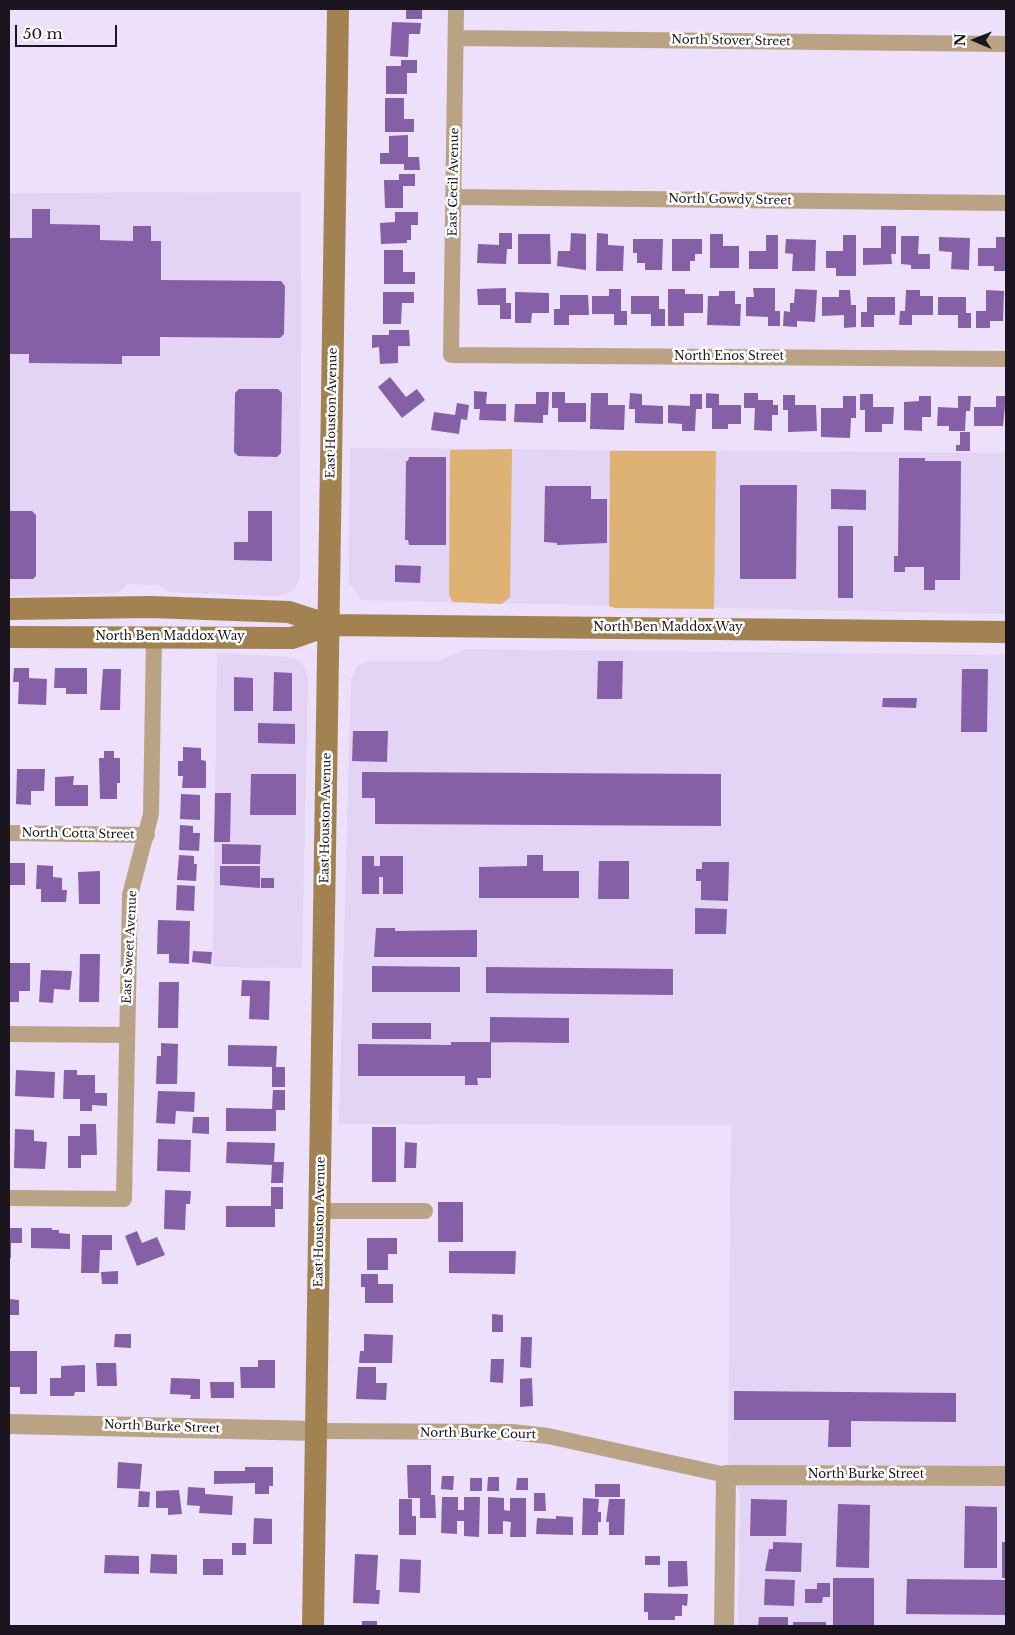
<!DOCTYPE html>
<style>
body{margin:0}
#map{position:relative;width:1015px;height:1635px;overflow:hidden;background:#ece0fa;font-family:"Libre Baskerville",serif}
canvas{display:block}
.frame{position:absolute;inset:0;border:10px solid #1a151e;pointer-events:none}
.north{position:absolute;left:950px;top:15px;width:50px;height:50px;-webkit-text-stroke:4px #fff;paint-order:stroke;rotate:271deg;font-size:14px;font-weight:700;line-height:20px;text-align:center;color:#1a151e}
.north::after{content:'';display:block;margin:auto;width:18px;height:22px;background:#1a151e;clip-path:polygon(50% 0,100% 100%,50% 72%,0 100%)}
.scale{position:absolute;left:15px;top:25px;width:102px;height:22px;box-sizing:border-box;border:2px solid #1a151e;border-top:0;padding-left:6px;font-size:15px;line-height:18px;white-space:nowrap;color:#1a151e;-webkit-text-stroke:4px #fff;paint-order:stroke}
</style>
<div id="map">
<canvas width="1015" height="1635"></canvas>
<div class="frame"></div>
<div class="north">N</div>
<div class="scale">50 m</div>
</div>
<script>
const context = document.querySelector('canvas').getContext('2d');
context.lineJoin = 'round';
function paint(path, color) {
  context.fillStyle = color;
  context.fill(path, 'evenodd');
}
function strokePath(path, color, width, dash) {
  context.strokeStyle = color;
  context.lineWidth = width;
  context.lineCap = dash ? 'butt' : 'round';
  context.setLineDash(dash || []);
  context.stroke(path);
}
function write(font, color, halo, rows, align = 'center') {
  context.font = font + ' "Libre Baskerville",serif';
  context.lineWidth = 5;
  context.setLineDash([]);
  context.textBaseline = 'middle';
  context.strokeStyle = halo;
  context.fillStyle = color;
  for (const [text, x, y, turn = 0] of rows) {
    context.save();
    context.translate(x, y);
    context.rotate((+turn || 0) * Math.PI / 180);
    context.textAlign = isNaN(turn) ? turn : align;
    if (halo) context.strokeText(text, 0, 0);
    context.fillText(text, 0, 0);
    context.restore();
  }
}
paint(new Path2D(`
 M301,192L300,572L299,581L294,589L287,594L276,596L168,592L159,585L127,584L119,593L9,596V193Z
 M350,448L1006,453V614L361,600L349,582Z
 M465,649L1006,655V1626H738L740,1495L728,1461L731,1125L339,1124L351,679L358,665L370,661H439Z
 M217,653L290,657L299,660L305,667L308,678L302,968L213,967Z`), '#e3d3f4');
paint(new Path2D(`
 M512,449L510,597L502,604L453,602L449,595L450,450Z
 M610,451H716L714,609L615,608L609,606Z`), '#ddb274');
paint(new Path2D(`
 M406,9H422V19H406Z
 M392,22L421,23L420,34H409L408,57L390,56Z
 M401,60H417V73H407V94H386V66H401Z
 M385,98H404V119H414V132H385Z
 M408,135V157H419L420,170H404V164H380V153H389V136Z
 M399,174H415V186H403V208H385L384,180H399Z
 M32,209H50V224L100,225V240L133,241V226H151V241H161V280L281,281L285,286L284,334L280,338L160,337V356H122V364L29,363V354H9V238H32Z
 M395,212H418V225H411V240H407V243L381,244L380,223L395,222Z
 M881,226H896V254H891L892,264L863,265V248H881Z
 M499,233H512V249H507L506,264L477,263L478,244L499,245Z
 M571,233L586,234V270L557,266L558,251H570Z
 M597,233L608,234V245L624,246L623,271H596Z
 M518,234H550L551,264H518Z
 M710,234H723V246H739V268H710Z
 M766,235H778V269H749V251H766Z
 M843,235H856V276H836V268H826V251H843Z
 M901,236H919L918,254H930V269H911V265L901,264Z
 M939,237L970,238L969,270L951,269L952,252L939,251Z
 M996,237H1006V271H994V266H978V248H996Z
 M633,239H663L662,270H645V263H637V253H633Z
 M672,239H702V254H695V261H690V271H672Z
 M786,239L816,240L815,271H792L793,254L785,253Z
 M384,250H403V272H415V284H384Z
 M506,288V303H511V319H500V305H478L477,289Z
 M753,288H775V311H780V326H768V317L746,316V297H754Z
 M609,289H621V311H627V325H614V314H592V296H609Z
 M668,289H685V294H703V313H684V326H668Z
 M795,289L817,290L815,322L797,321V327L783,326L784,311L790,312V303H794Z
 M839,290H850L851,305H856V327L844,328V315L822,316V297H839Z
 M906,290H920V296H933V315H912V325H899L900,311H905Z
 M986,290L1004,291L1003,321H990V328H976V311H986Z
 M719,291H735V304H741L740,326L707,325L708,296H719Z
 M383,292H414V303H402L401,324H383Z
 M515,292L549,293V313H532L531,323H515Z
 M560,295H588L589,315H569V325H554V309H560Z
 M631,296H659V309H665V326H651V314H631Z
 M867,297H895V315H874V327H861V312H867Z
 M938,297H966V313H971V328H958V315H938Z
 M389,330H409L410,346H398V363L380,364L379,347L372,348V335H389Z
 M390,377L406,397L417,389L425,400L402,418L378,387Z
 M239,389H278L282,393L281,453L277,457L238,456L234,452L235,393Z
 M474,391L487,392L486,404H506V421L479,420L480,409H474Z
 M536,392H549L548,415H543V423L514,422L515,404H536Z
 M552,392H565V403H586V422H558V408H552Z
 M591,393H608V405H625L624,430L590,429Z
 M630,393L642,394V405L663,406V424L635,423V409H629Z
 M706,393L719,394V405H741V424H728V429H712V408H706Z
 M744,393H758V400H773V405H778V415H772V431L754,430L755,408H744Z
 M690,394H702V409H696L695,431H682V424L668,423V405L690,406Z
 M860,394H873V407H894L893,424H882V432H865V410H860Z
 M783,395H795V405H816L817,431L788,432V410H783Z
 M843,396H856V418H851L850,438L821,437V408H843Z
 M919,396H931V417H922V431L904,430V402L919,401Z
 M958,396H971L970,411H966L965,431H949V426H937L938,407L958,408Z
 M996,396H1006L1003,426H974V407H996Z
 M457,403L469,405L467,420L461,419L459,434L431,430L434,412L455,415Z
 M960,432H970V451H956V445H960Z
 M409,457H446V545H409L408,540H405L406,461H408Z
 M899,458H925V461H961L960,580H935V590H924V567H905V572H894V556H898Z
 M740,485H797L796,579H740Z
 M545,486H591V499H607V543L557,545V543L544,542Z
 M831,489L866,490V510L831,509Z
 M9,511H32L36,515V576L33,579H9Z
 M248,511H272V561L234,560V542H248Z
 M838,526H853V598H838Z
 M395,565L421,566L420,583L395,582Z
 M598,661H623L622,699H597Z
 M14,668H29V678L47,679L46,705L18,704L19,682H13Z
 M55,668H87V694H66V688H54Z
 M103,669H121L120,710H100Z
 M962,669H988L987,732H961Z
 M274,672L292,673V711H273Z
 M234,677L253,678V711H234Z
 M883,698H917L916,708L882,707Z
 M258,723L295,724V744L258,743Z
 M353,731H388L387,762L352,761Z
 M183,747L201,748V760L206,761V788H182L183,776H178V761H183Z
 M104,751H114V758H120V783H117V799H100L99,758H104Z
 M17,769H45L44,791H31V805L16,804Z
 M362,772L721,774V826L375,824V798H362Z
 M251,774H296V815H250Z
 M74,776L73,785H88V806H55V777Z
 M215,793H231L230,842H214Z
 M181,794L200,795V820L180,819Z
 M180,825L193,826V833H200L199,851L179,850Z
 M222,844L261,845L260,864H222Z
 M179,855L194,856V864H197L196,881L177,880Z
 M527,855H543V871H579V898H479V867L527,866Z
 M362,856H374V866H380V856H403V894H383V877H379V894H362Z
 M599,861H629V899H598Z
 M702,862H729L728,901L701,900V881H696V869H702Z
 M9,863H25V885H9Z
 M37,865L53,866V877L62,878V890H67L66,902H41V889H36Z
 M220,866H260V888L220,885Z
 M100,871V904H79L78,872Z
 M261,878H274V888H261Z
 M177,885L195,886L194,911L176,910Z
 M695,908L727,909L726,934H695Z
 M158,920L190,921L189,964L169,963V954H157Z
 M376,928H395V931L477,930V957H374Z
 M193,951L212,952L211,964L192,962Z
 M80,954H100L99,1002H79Z
 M9,963H30V991H19V1002H9Z
 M372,966L460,967V992H372Z
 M486,967L673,969V995L486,993Z
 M41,970L72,971L70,990L54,989L53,1003L39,1002Z
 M242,980L270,981L269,1020L249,1019L250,996H241Z
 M159,982H179L178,1028H158Z
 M490,1017L569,1018V1043L490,1042Z
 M372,1023H431V1039H372Z
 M451,1042H491V1078H477L478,1085H465V1076H358V1044L451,1045Z
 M161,1043L178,1044L177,1084H156L157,1056H161Z
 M228,1045L277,1046L276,1067H285V1087H272V1067L228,1066Z
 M16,1070L55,1072L54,1098L15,1096Z
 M64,1070H77V1075H95V1093H107V1106L92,1105V1111H80V1099H63Z
 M273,1090H285V1110H276V1131H226V1108L272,1109Z
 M158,1091L195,1092L194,1112L176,1111L175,1124L156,1123Z
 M193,1117H209V1134L192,1133Z
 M80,1124H96L97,1155H81V1168H68V1136H80Z
 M372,1127H396V1182H372Z
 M15,1129L34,1130V1141L47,1142L45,1169L14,1168Z
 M158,1139L191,1140L190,1172L157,1171Z
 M227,1142L275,1143L274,1162H284L283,1183H271L272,1165L226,1163Z
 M405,1142L417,1143L416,1168H404Z
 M271,1187H283V1209H275V1227H226V1206H271Z
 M165,1190L191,1191L190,1204H186L185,1230L164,1229Z
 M438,1202H463V1242H438Z
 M9,1228H22V1243H11V1258H9Z
 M31,1228H52V1230H59V1233L70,1234V1249L31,1248Z
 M137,1231L142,1243L157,1237L165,1255L137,1266L125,1236Z
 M82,1235H112V1250H100L99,1273H81Z
 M367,1238H397V1254H388V1270H367Z
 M449,1251H516L515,1274L449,1273Z
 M118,1271V1284H102L101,1272Z
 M361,1274H378V1284H393V1303H365V1287H361Z
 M9,1299L19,1300V1315H9Z
 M492,1314L503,1315V1332H492Z
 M115,1334H131V1348L114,1347Z
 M364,1334L393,1335L392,1363H359L360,1351H364Z
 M521,1337H532L531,1368L520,1367Z
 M9,1351H37V1394H20V1387H9Z
 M491,1359H504L503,1383L490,1382Z
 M258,1360H275V1388H241L240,1367H258Z
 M96,1363H116L117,1386H97Z
 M85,1365V1392H75L74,1396H50V1378H61V1366Z
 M358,1367H376V1383H387L386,1400L356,1399Z
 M171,1378L200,1379V1399H190L191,1395L170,1394Z
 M532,1378L533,1406L520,1407V1379Z
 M210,1382H234V1398H211Z
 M734,1391L956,1393V1422L851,1421V1447H828L829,1420H734Z
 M118,1462L142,1464L140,1489L117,1488Z
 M407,1465H431V1495H435L436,1518H420V1498H408Z
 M245,1467H273V1486H269V1494H255V1483L214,1484V1471H245Z
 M442,1476H454L453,1490L441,1489Z
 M488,1477H499V1491H487Z
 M470,1478H482V1491H470Z
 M517,1478H528V1490H516Z
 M595,1484H620V1497H595Z
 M188,1487L205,1488V1494L233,1496L232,1515L199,1513L200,1506L187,1505Z
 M179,1490L182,1514L168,1515V1508H156V1491Z
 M139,1491L150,1492L149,1507H138Z
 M534,1493H545L546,1511H534Z
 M442,1497H458V1510H464V1497H480L479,1537L464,1536V1521H457V1534L441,1533Z
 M488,1497L504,1498V1510L510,1511V1498H526V1537H510L511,1522L503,1521V1534H488Z
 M583,1498L599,1499L598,1512H601V1522H598V1535H582Z
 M399,1499H412V1516H416V1535H399Z
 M609,1499H625L624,1535H609V1522H606Z
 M751,1499L787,1500L786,1536H750Z
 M838,1504L870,1505L869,1568L836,1567Z
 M965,1506L997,1507V1568H964Z
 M556,1516L573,1517V1535L536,1534L537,1518L556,1519Z
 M254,1518L272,1519V1544H253Z
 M773,1542L802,1543L801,1572L765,1571L769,1549H773Z
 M1002,1542H1006V1578H1002Z
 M232,1543H246V1555H232Z
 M151,1554L177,1555V1574L150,1573Z
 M355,1554L378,1555L376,1590H380L379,1604L353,1603Z
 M105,1555L139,1556V1574L104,1573Z
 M645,1556H660V1565H645Z
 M203,1559H223V1575H203Z
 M400,1559L421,1560L420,1593L399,1592Z
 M668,1561H687L688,1586L668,1587Z
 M833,1578H874V1626H833Z
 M765,1579L795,1580L794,1606L764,1605Z
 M907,1579L1006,1580V1615L906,1614Z
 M817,1583H830V1597H823L822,1603H805V1589H817Z
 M644,1593L688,1594L687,1606L682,1605V1616H675V1620H648V1612H644Z
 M759,1617H788V1626H758Z
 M362,1621H377V1626H362Z
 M793,1622H826V1626H793Z`), '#8560a6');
strokePath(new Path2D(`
 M456,9L451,355L1006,359
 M456,38L1006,44
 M454,197L1006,203
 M9,833L147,835
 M9,1034L126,1035
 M9,1198L124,1199L130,895L151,814L154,636
 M320,1211H425
 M316,1431L512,1432L548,1436L726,1475`), '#baa384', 16);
strokePath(new Path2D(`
 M9,1424L316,1431
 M724,1626L726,1475L1006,1476`), '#baa384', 20);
strokePath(new Path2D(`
 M9,609L151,607L289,612L329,625L1006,632
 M9,637L292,638L329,625
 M313,1626L338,9`), '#a38252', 22);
write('12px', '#1a151e', '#fff', [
 ["North Stover Street",731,41,1],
 ["East Cecil Avenue",454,182,-89],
 ["North Gowdy Street",730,200,1],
 ["North Enos Street",729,357],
 ["East Houston Avenue",332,413,-89],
 ["North Ben Maddox Way",668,628],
 ["North Ben Maddox Way",170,637],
 ["East Houston Avenue",326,818,-89],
 ["North Cotta Street",78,834,1],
 ["East Sweet Avenue",130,947,-87],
 ["East Houston Avenue",320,1222,-89],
 ["North Burke Street",162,1427,2],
 ["North Burke Court",478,1434,1],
 ["North Burke Street",866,1475]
]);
</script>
